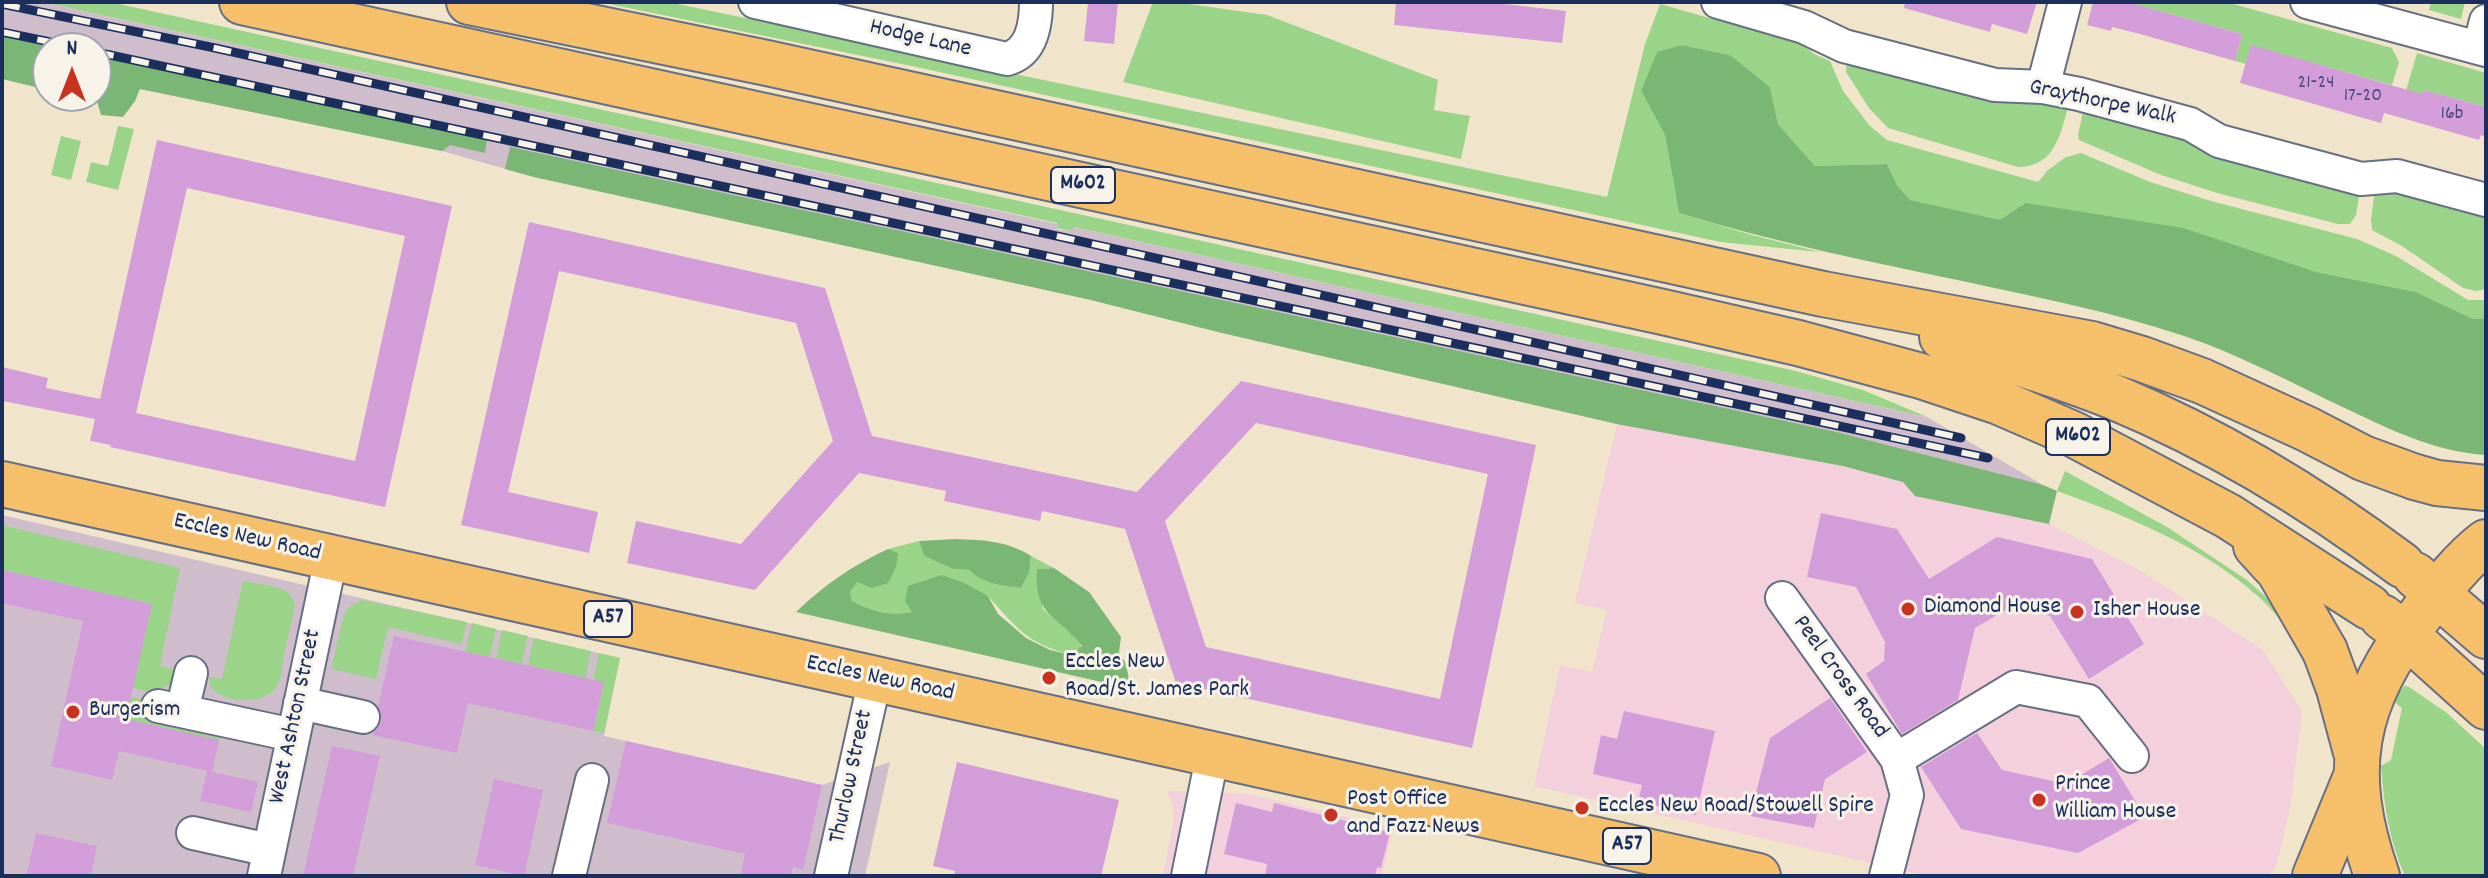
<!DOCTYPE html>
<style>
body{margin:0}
#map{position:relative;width:2488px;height:878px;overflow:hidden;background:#f0e5cb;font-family:Dekko,sans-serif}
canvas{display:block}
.frame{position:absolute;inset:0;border:4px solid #1b2f5e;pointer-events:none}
.north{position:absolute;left:32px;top:32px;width:80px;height:80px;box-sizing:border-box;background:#f7f3e8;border:2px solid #9fa5b1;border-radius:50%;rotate:0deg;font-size:22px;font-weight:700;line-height:32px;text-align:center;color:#1b2f5e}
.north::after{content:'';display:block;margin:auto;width:28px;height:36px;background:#c8321e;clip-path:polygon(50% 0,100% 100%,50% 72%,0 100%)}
</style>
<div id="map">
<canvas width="2488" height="878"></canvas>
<div class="frame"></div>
<div class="north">N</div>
</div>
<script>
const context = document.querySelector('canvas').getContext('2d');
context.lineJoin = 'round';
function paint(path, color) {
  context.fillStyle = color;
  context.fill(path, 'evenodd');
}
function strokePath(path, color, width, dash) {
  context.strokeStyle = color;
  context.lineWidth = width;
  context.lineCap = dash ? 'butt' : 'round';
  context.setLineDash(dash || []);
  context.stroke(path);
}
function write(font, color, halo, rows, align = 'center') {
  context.font = font + ' Dekko,sans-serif';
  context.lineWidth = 6;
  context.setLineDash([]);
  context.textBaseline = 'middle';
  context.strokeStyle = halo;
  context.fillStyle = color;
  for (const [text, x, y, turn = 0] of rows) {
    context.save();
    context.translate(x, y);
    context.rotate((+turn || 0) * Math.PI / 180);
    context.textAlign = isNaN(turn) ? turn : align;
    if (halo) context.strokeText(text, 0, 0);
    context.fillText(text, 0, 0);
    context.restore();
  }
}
paint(new Path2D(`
 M1617,424L1843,466L1903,482L2044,485L2057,491L2049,524L2136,568L2263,650L2302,711L2290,808L2276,867L2267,876H1927L1534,786L1560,665L1592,672L1607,610L1575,603Z
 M1166,791L1249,794L1393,828L1382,876H1163L1174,819L1171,799Z`), '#f4cfdc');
paint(new Path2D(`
 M2,2H42L1058,224L1057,229L1072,231L1073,227L1927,417L2043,485L1903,482L1843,466L1617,424L1218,332L1091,300L534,177L442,151L96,80V48H48L2,61Z
 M2,515L620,658L604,736L822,785L890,762L865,876H2Z`), '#d0bdcc');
paint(new Path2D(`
 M42,2H110L1796,371L1863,390L1927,417L1074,227L1072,231L1057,228V223Z
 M599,2H668L1607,197L1645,44L1660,4L1804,45L1814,54L1830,61L1843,91L1870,126L1887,140L2038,182L2048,170L2066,157L2081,153L2150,182L2211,201L2357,239L2396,256L2468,300H2486V318L2473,319L2416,292L2316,272L2000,221L1910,200L1897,185L1887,164L1815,166L1778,124L1770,87L1730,55L1682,45L1657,53L1641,91L1665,135L1679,213L1752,235L1820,252L1720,242L921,68Z
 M1153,2H1175L1267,15L1438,80L1434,110L1470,116L1461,159L1123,82Z
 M2127,2H2226L2392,48L2399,62L2392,85L2252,46L2246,64L2235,61L2242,34Z
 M2431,2H2465L2461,19L2429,10Z
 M2417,53L2486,73V107L2424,90L2419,106L2403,101Z
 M1847,59L2069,103C2061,132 2056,167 2018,167L1888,128L1869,108L1846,72Z
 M2084,107L2360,190L2356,215L2350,224H2338L2217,193L2161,175L2079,140L2078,135Z
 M118,126L134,129L118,190L86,182L91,162L108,166Z
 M61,136L81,141L71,180L51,175Z
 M2394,187L2486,211V289L2476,291L2463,288L2402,246L2372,230L2371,220L2375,189Z
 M2065,471L2167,527L2247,580L2276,606L2292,635C2282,622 2272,609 2260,598C2204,547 2127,516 2057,491Z
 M2,525L180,568L160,666L181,671C175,683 169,687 156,689L155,693L133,688L151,604L2,570Z
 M919,541L924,556L953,569L969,570C983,584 1002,586 1021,588L1029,573L1031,556L1054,568L1038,569L1043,609L1071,633L1082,647L1072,655C1026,643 1019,630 988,596L906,601L913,612C886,616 876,612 852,601L850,592L857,581L898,554L888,549Z
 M243,581C260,585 292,584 295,605C291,623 287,642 283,660C282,667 281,678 278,685C267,708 207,705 209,677L222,679Z
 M361,600L467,622L461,644L388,627L376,679L331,669L344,615L348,608Z
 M472,623L496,629L490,657L465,652Z
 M502,630L528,636L522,664L496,658Z
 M534,638L591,651L585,678L528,665Z
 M599,653L620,658L604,733L593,731L604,683L593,680Z
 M2404,686L2409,687L2447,713L2486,749V876H2405C2389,840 2384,805 2381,766L2391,760L2402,708L2393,701Z
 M131,697L153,702L221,732L219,740L126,719Z`), '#99d488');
paint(new Path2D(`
 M2,34L68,48H48V90L2,79Z
 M1682,45L1730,55L1770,87L1778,124L1815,166L1887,164L1897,185L1910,200L2000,220L2026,203L2183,228L2316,272L2416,292L2473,319L2486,318V455C2437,452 2393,431 2349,410C2295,385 2241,355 2184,336C2113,312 2040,298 1967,282C1870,262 1774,242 1679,213L1665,135L1641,91L1657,52Z
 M96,54L487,139L485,153L450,145L442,151L140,89L135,101L123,117L101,115L97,101L75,96H96Z
 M510,147L1836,432L2043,485L2057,491L2049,524L1915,496L1903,482L1843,466L1617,424L1218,332L1091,300L534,177L505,169Z
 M956,539C983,540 1008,541 1031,556L1029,573L1021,588C1002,586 983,584 969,570L953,569L924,556L919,541Z
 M888,549L898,553L896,567L888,583L872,588L857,582L850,592L852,601C875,612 887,616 912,612L905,601L908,586L942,575L964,583L988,596L998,614L1026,638L1050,650L1072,655L1082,646C1056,613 1034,617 1037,569L1054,568L1089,592L1121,637L1119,652L1126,664L1130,685L1123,687L796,612C823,586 853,565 888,549Z`), '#7ab674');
paint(new Path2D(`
 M1088,2H1118L1114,44L1084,41Z
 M1396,2H1487L1566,11L1562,43L1394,25Z
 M1905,2H2037L2027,34L1992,24L1990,32L1904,8Z
 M2093,2H2127L2242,34L2235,61L2140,34L2112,27L2111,31L2087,25Z
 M2251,45L2422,94L2424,90L2486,107V137L2481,135L2479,140L2384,113L2381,123L2240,83Z
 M157,140L452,206L385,507L110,447L111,445L90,441L95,419L2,401V367L48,378L46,388L100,399ZM187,188L405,236L355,461L136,413Z
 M529,222L825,288L872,436L1137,492L1241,381L1536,445L1472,748L1176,683L1125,529L1042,511L1040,521L944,501L946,491L859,473L755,590L627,563L636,521L741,544L833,441L796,323L559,271L508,492L598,512L589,553L461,525ZM1256,423L1488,474L1440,699L1206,647L1165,521Z
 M1821,513L1897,529L1929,579L1997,537L2092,559L2144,644L2089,679L2050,616L2009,608L1975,628L1958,700L1902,734L1866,674L1884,661L1885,642L1856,587L1807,577Z
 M2,570L152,604L126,719L219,740L212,772L119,751L112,780L51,766L83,621L2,603Z
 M394,636L604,682L593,731L468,703L457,753L372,735L382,720L378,707Z
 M1830,698L1867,752L1825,779L1814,828L1750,816L1770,738Z
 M1624,711L1715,731L1696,815L1638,802L1642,785L1593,774L1601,735L1617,739Z
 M1977,733L2002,770L2066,784L2109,758L2145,817L2078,853L1961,829L1921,767Z
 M626,741L822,785L803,870L793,867L791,876H740L745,854L607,823Z
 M332,746L380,756L353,876H303Z
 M957,762L1119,800L1101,876H954L955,871L933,866Z
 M207,771L258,782L251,812L200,801Z
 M494,779L543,790L524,876L475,865Z
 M1236,803L1272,812L1274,803L1390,832L1381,868L1377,867L1375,876H1265L1267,864L1224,854Z
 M36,833L97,846L91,876H26Z`), '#d39dda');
const minor = new Path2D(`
 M755,2L1007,59C1032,52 1036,25 1036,2
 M1718,2L1804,27L1844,46L1995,85L2043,87L2079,94L2190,124L2219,141L2361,179L2397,176L2486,200
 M2307,2L2486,50
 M2479,48L2486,21
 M2043,87L2065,2
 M1782,598L1897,759
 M300,703L363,717
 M158,706L293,735
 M182,711L191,673
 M193,833L269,850
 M264,876L331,558
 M569,876L592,780
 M831,876L875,679
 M1188,876L1213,753
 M1886,876L1907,795L1897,759L2016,687L2088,701L2132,756`);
const primary = new Path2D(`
 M2,484L1758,876
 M2315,876L2355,779`);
const trunk = new Path2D(`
 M2415,477L2437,483L2486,488
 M2415,575L2486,636
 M2382,617L2405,634L2486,707
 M2325,651L2339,689L2356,752
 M2377,876C2340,770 2353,703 2421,614C2440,589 2461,561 2486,542`);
const motorway = new Path2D(`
 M242,2L1663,312L1798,343L1921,376L1999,402L2073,434L2228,516L2369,607
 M469,2L767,63L1823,294L2092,344L2142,359L2202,381L2307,429L2363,458L2415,477
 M1942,337C1999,358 2058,374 2114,397C2217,440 2313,498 2402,565
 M2256,546L2279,571L2325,651`);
strokePath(minor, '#666f84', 36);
strokePath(primary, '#666f84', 48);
strokePath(trunk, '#666f84', 48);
strokePath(motorway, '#666f84', 48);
strokePath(minor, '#fff', 32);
strokePath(primary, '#f6c06b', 44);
strokePath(trunk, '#f6c06b', 44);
strokePath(motorway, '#f6c06b', 44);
const rail = new Path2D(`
 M2,4L215,48L1961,438
 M2,32L79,48
 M96,52L1988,458`);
strokePath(rail, '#1b2f5e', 9);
strokePath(rail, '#f7f3e8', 6, [18]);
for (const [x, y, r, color] of [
 [1908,609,8,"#c8321e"],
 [2077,612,8,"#c8321e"],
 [1049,678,8,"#c8321e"],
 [73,712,8,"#c8321e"],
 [2039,800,8,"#c8321e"],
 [1582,808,8,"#c8321e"],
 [1331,815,8,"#c8321e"]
]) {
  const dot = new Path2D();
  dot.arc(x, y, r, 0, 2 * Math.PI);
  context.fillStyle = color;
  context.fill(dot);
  strokePath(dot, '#f7f3e8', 3);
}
write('20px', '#494a7d', null, [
 ["21-24",2316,84],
 ["17-20",2363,97],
 ["16b",2452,115]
]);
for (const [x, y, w] of [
 [1083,185,64],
 [2078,437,64],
 [608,619,48],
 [1627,846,48]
]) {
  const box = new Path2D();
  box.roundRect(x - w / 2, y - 18, w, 36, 6);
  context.fillStyle = '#f7f3e8';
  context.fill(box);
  strokePath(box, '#1b2f5e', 2);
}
write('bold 22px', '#1b2f5e', null, [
 ["M602",1083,185],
 ["M602",2078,437],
 ["A57",608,619],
 ["A57",1627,846]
]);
write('24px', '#1b2f5e', '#f7f3e8', [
 ["Hodge Lane",920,40,13],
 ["Graythorpe Walk",2102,104,12],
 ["Eccles New Road",247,539,13],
 ["Peel Cross Road",1839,678,54],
 ["Eccles New Road",880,680,12],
 ["West Ashton Street",297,717,-78],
 ["Thurlow Street",853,777,-78]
]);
write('24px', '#1b2f5e', '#f7f3e8', [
 ["Diamond House",1924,609],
 ["Isher House",2093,612],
 ["Eccles New",1065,664],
 ["Road/St. James Park",1065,692],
 ["Burgerism",89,712],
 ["Prince",2055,786],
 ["William House",2055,814],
 ["Post Office",1347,801],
 ["and Fazz News",1347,829],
 ["Eccles New Road/Stowell Spire",1598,808]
], 'left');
</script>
